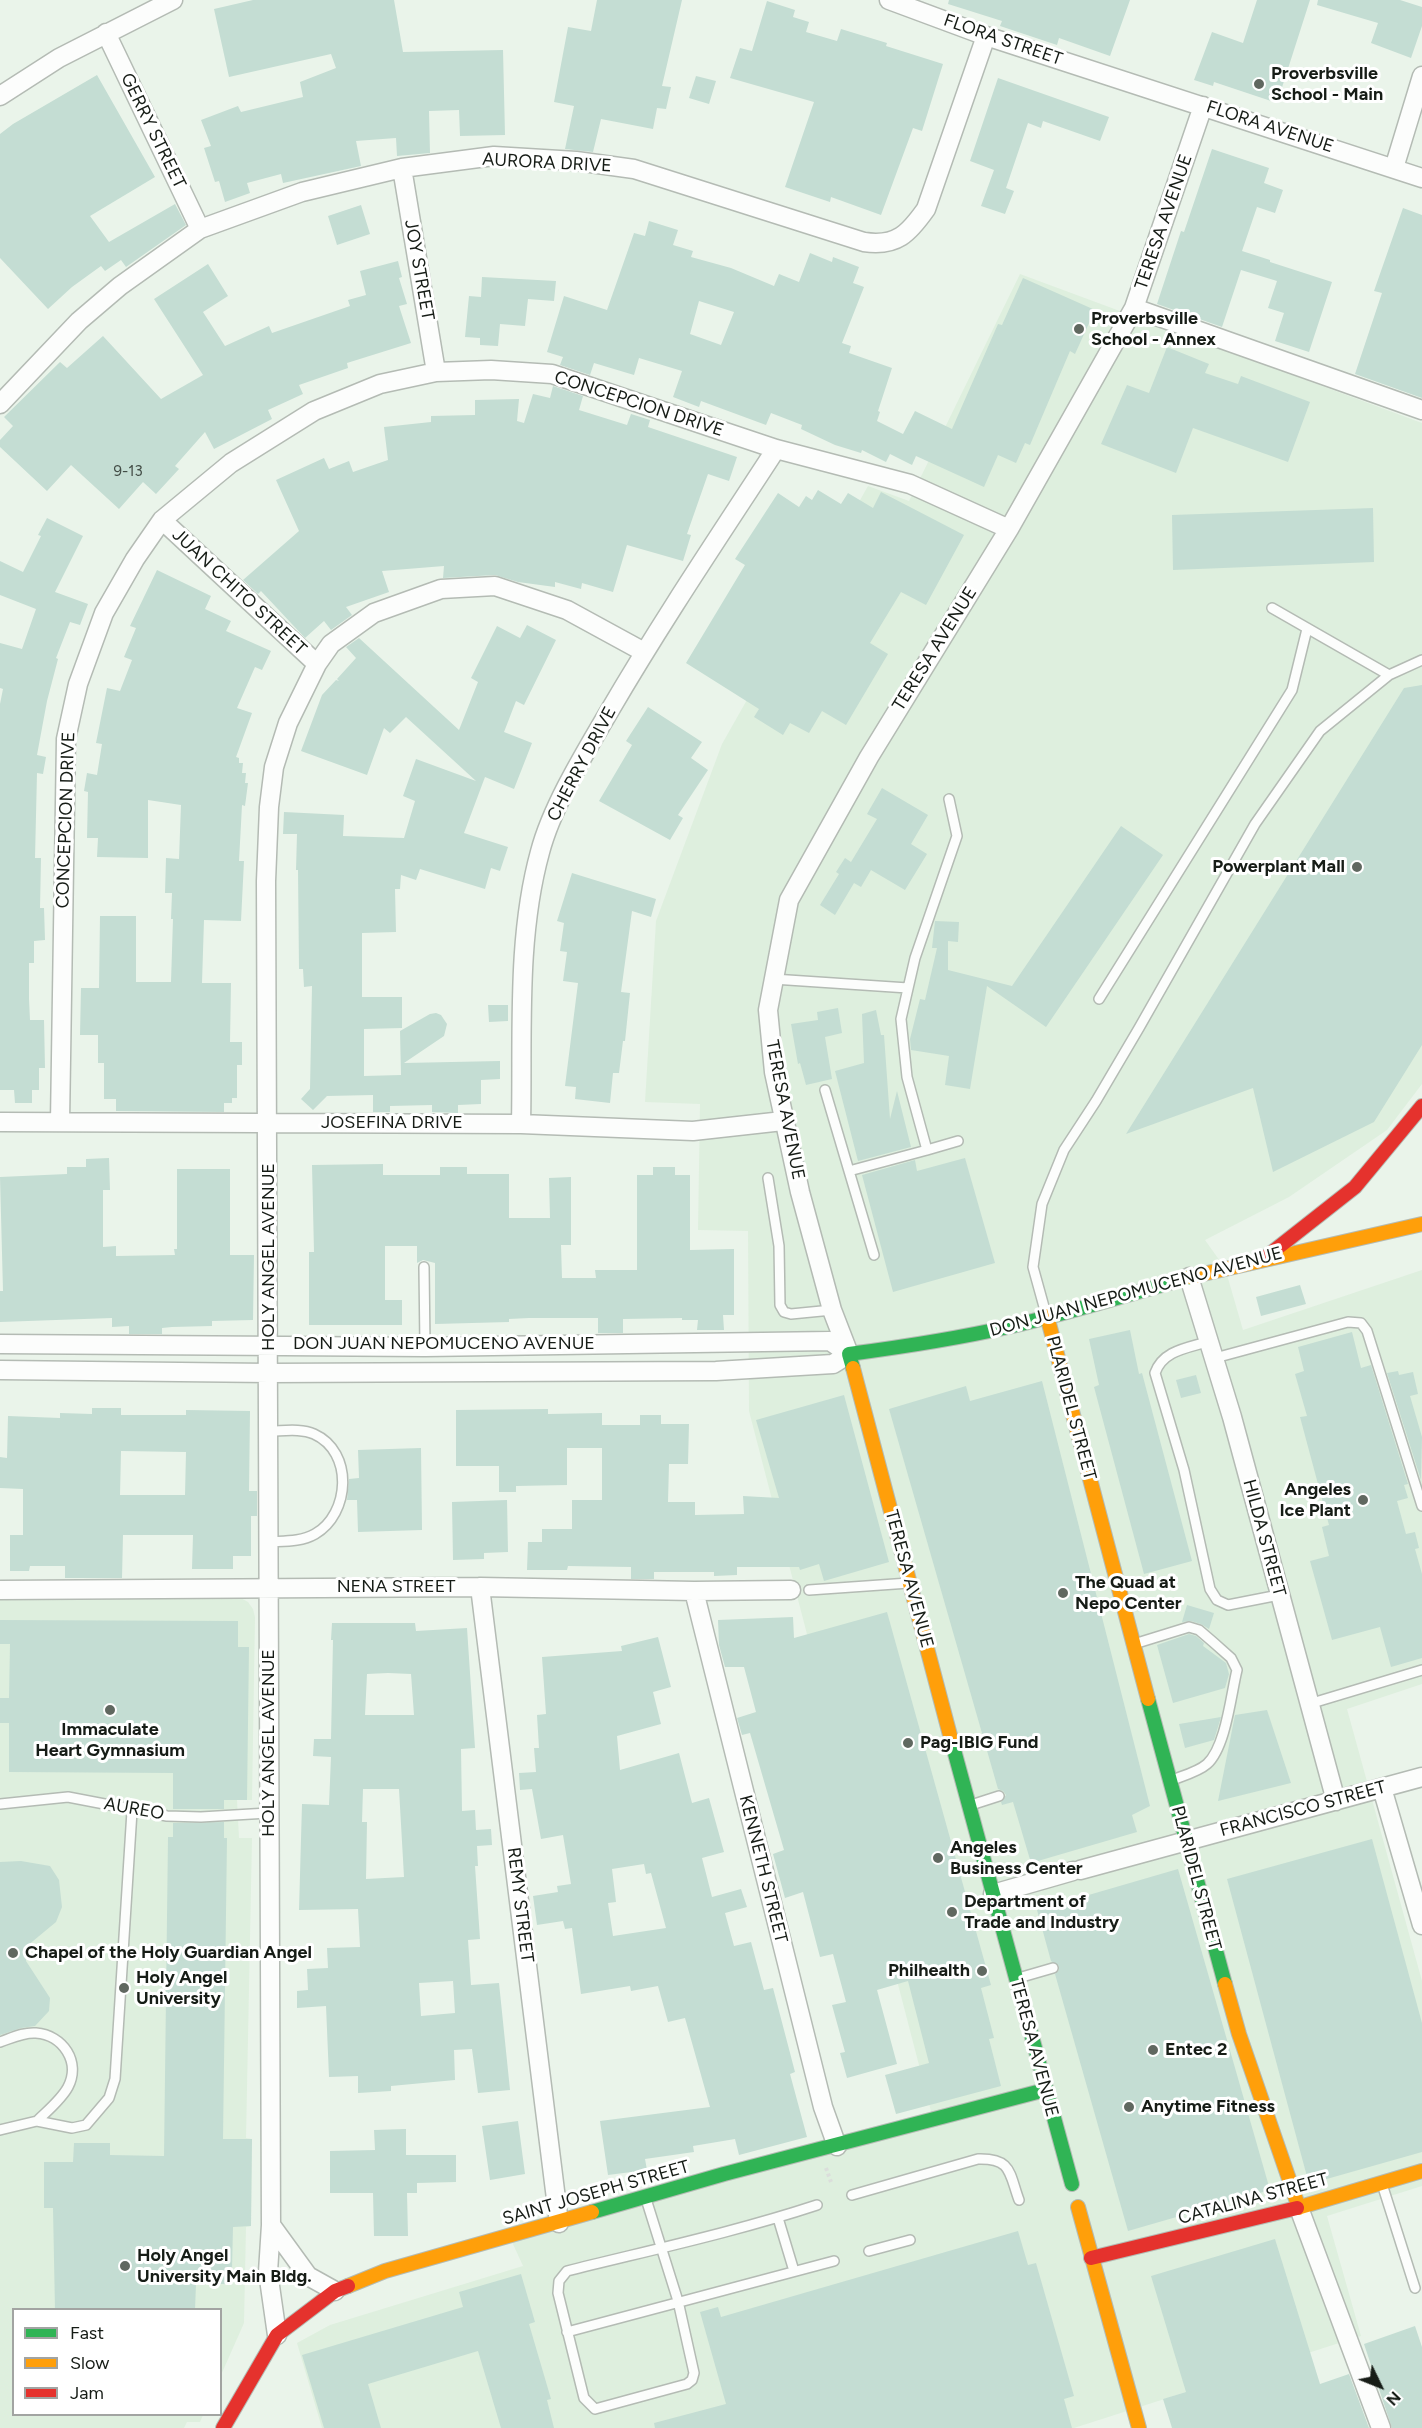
<!DOCTYPE html>
<style>
body{margin:0}
#map{position:relative;width:1422px;height:2428px;overflow:hidden;background:#eaf4ea;font-family:Figtree,sans-serif}
canvas{display:block}
.legend{position:absolute;left:12px;top:2308px;width:210px;height:108px;box-sizing:border-box;background:#fff;border:2px solid #a2a4a2;margin:0;padding:8px 10px;list-style:none;font-size:18px;color:#161c16}
.legend li{display:flex;align-items:center;gap:12px;height:30px}
.legend b{width:30px;border:2px solid #a2a4a2}
.north{position:absolute;left:1350px;top:2356px;width:60px;height:60px;-webkit-text-stroke:4px #fff;paint-order:stroke;rotate:133deg;font-size:16px;font-weight:700;line-height:24px;text-align:center;color:#161c16}
.north::after{content:'';display:block;margin:auto;width:21px;height:27px;background:#161c16;clip-path:polygon(50% 0,100% 100%,50% 72%,0 100%)}
</style>
<div id="map">
<canvas width="1422" height="2428"></canvas>
<ul class="legend">
<li><b style="height:8px;background:#30b455"></b>Fast</li>
<li><b style="height:8px;background:#ff9f0a"></b>Slow</li>
<li><b style="height:8px;background:#e5322d"></b>Jam</li>
</ul>
<div class="north">N</div>
</div>
<script>
const context = document.querySelector('canvas').getContext('2d');
context.lineJoin = 'round';
function paint(path, color) {
  context.fillStyle = color;
  context.fill(path, 'evenodd');
}
function strokePath(path, color, width, dash) {
  context.strokeStyle = color;
  context.lineWidth = width;
  context.lineCap = dash ? 'butt' : 'round';
  context.setLineDash(dash || []);
  context.stroke(path);
}
function write(font, color, halo, rows, align = 'center') {
  context.font = font + ' Figtree,sans-serif';
  context.lineWidth = 6;
  context.setLineDash([]);
  context.textBaseline = 'middle';
  context.strokeStyle = halo;
  context.fillStyle = color;
  for (const [text, x, y, turn = 0] of rows) {
    context.save();
    context.translate(x, y);
    context.rotate((+turn || 0) * Math.PI / 180);
    context.textAlign = isNaN(turn) ? turn : align;
    if (halo) context.strokeText(text, 0, 0);
    context.fillText(text, 0, 0);
    context.restore();
  }
}
paint(new Path2D(`
 M1020,274L1422,423V1084L1387,1130L1289,1197L1205,1240L1225,1268L1243,1330L1422,1270V1684L1347,1709L1422,1981V2186L1327,2216L1361,2336L1074,2428H322L297,2343L330,2325L523,2266L524,2268L512,2242L933,2119L749,1411L748,1231L698,1230L700,1104L645,1102L656,921L722,744L868,486L909,501Z
 M239,1597L248,1602L253,1609L255,1617L252,1800H237L239,1838H252L246,2138L252,2139L251,2226L246,2227L244,2323L221,2375L220,2310H14V2414L203,2415L200,2422H187L184,2428H0V1598Z`), '#deefde');
paint(new Path2D(`
 M253,0H394L403,52L503,50L505,135L460,136L459,110L429,111L430,153L397,156L396,138L356,141L361,166L283,183L281,174L247,183L250,193L225,202L219,181L215,182L204,148L211,146L201,120L238,106L241,112L303,97L300,82L336,68L331,54L229,77L214,9Z
 M597,0H682L662,86L671,87L666,109L657,108L653,129L601,119L593,152L565,149L574,106L554,102L568,27L591,31Z
 M949,0H1130L1110,56L1059,38L1057,45L1000,26L1002,21L948,4Z
 M1257,0H1310L1277,103L1214,82L1213,86L1194,80L1212,32L1243,43Z
 M1318,0H1400L1422,7V26L1411,58L1371,43L1378,23L1317,5Z
 M767,1L795,10L793,17L809,22L806,32L837,41L841,29L887,43L886,46L943,64L922,131L913,128L881,215L831,197L830,202L785,187L814,102L730,78L740,48L752,51Z
 M97,75L155,177L90,216L109,242L175,204L186,225L126,267L121,260L105,271L101,266L72,287L48,309L0,258V134L13,124Z
 M696,76L716,81L709,104L689,98Z
 M998,78L1109,117L1100,141L1043,121L1041,128L1028,123L1006,188L1014,191L1005,214L981,206L994,170L970,161Z
 M1212,149L1269,168L1264,183L1283,190L1275,213L1257,207L1242,251L1270,260V262L1332,282L1309,352L1275,341L1284,313L1268,308L1277,281L1241,270L1222,327L1157,304L1181,231L1184,232Z
 M361,205L370,234L337,245L328,216Z
 M1403,208L1422,215V398L1355,374L1382,293L1374,291Z
 M649,221L678,230L673,245L693,251L691,257L731,268L774,286L779,274L799,282L810,253L832,262L833,257L859,267L853,283L864,287L842,343L851,346L849,353L892,368L878,411L880,412L877,421L903,434L915,411L952,429L998,324L1002,325L1023,278L1095,310L1075,354L1070,351L1030,445L1025,443L1016,463L998,455L984,487L916,456L912,465L890,454L886,462L862,450L861,453L835,445L801,429L802,425L771,413L766,425L701,401L699,407L673,397L682,371L639,358L634,375L594,363L590,375L560,365L563,357L547,352L564,296L607,310L634,233L645,236ZM699,301L734,312L721,345L690,334Z
 M398,261L402,277L399,278L407,304L399,306L411,343L347,363L348,368L299,385L303,394L268,410L272,419L214,449L205,432L175,466L179,469L156,494L143,482L119,509L71,465L47,491L0,447V440L13,426L4,417L60,362L67,368L103,336L161,399L203,375L154,299L208,264L228,296L203,312L225,346L269,326L272,333L350,306L348,300L366,295L360,271Z
 M482,277L556,281L554,301L528,299L525,326L500,324L498,346L480,345V338L465,337L469,296L481,297Z
 M1167,347L1209,364L1205,373L1238,384L1241,376L1310,402L1288,462L1193,428L1176,473L1101,444L1127,385L1149,393Z
 M553,386L583,396L579,410L627,425L631,414L650,420L648,427L737,457L729,481L708,474L687,534L691,535L683,561L627,545L613,592L582,583L581,589L555,582V587L518,582L495,575L443,578L444,566L382,571L389,592L346,607L352,615L331,630L324,621L305,638L261,591L258,594L243,580L299,531L276,480L324,458L329,469L349,461L353,472L388,460L384,427L431,422V416L475,415V400L519,399L517,421L524,423L533,394L550,398Z
 M818,490L841,504L848,493L873,508L881,492L964,535L926,605L901,592L870,643L888,654L846,725L822,711L809,733L790,723L783,735L754,717L759,709L686,663L745,565L735,559L778,493L799,507L806,496L812,500Z
 M1373,508L1374,562L1173,570L1172,515Z
 M47,518L83,536L55,592L88,604L80,625L70,622L56,658L58,659L47,701L37,755L46,757L43,774L37,773L35,858H41L40,908H44L45,940L34,941V963H29V999L30,1020H44L45,1068H39V1090H32V1103H15L14,1090H0V704L3,689L0,688V643L22,649L36,609L0,595V561L23,572L41,536L38,535Z
 M157,570L211,596L205,609L231,621L226,631L271,651L262,670L255,667L237,708L252,713L236,757L239,758V763H243L242,773H246L245,783H248L245,806L242,805L241,824L239,861H244L241,921L204,920L202,983H231L230,1042H242V1065H237V1098H232V1103H224V1112L116,1111V1099H104V1063H98V1035H80L81,988H99L100,916H136V982H171L173,919H171L172,893H165L166,858L179,859L181,805L148,800V858L97,857L98,838H87L88,792L84,791L87,773L97,775L102,744L96,743L107,688L120,691L132,660L124,657L136,628L130,626Z
 M527,625L556,640L524,705L516,701L504,732L532,743L514,789L485,777L464,833L508,847L500,871L491,868L485,889L420,869L416,880L401,875L400,889H395L396,932L362,933V997H402V1028L364,1029V1076L401,1075L400,1031L430,1014L436,1013L441,1015L447,1024L444,1036L404,1063L500,1061V1079L481,1080V1104L458,1105V1113L432,1112V1105L390,1106V1112H373V1095L327,1096L313,1110L301,1099L310,1089L312,986L304,987L303,969H299L298,870H296L297,834H283L284,812L344,815L343,836L404,838L415,801L403,796L416,759L476,781L406,717L390,733L384,728L367,775L301,751L322,695L336,680L339,681L337,679L356,658L346,647L359,638L459,730L478,682L471,678L497,626L520,638Z
 M1422,685V1045L1374,1122L1273,1172L1253,1088L1126,1134L1404,688Z
 M648,707L702,742L691,758L708,770L678,815L683,818L670,840L599,801L632,745L626,741Z
 M882,788L928,815L911,844L927,854L905,890L871,870L861,887L854,883L835,915L820,905L839,874L836,872L845,858L851,862L877,819L867,814Z
 M1121,826L1163,855L1046,1027L987,986L970,1089L945,1085L949,1056L911,1050L910,1039L920,999L925,1000L937,948H932L935,921L959,922L958,942L948,941V970L1012,986Z
 M572,873L656,899L651,917L632,911L621,992L630,993L625,1041H623L619,1073H613L610,1103L575,1099L576,1087L565,1086L578,983L563,981L567,952L560,951L564,923L557,921Z
 M488,1005H508V1021L489,1022Z
 M838,1008L842,1033L825,1037L832,1079L806,1085L800,1063L798,1064L791,1024L818,1020L817,1012Z
 M876,1010L881,1035H884L890,1119L897,1091L911,1147L858,1161L835,1071L864,1063L862,1014Z
 M109,1158L110,1190H103V1247L116,1246V1256L175,1255L174,1249H177V1169H230V1255H254L253,1320L212,1321V1326L172,1327L162,1328V1334H129V1326L112,1327V1318L0,1322V1291H3L0,1177L67,1174V1167H86V1159Z
 M965,1158L995,1263L893,1292L862,1175L915,1160L917,1171Z
 M383,1164V1175H440V1167H467V1174H509V1218H550L549,1178L571,1177V1245H561L562,1278H596L595,1270H637V1175H653V1167H675V1175H690V1250L734,1249V1315H723L724,1330H697L698,1320H682V1318L623,1319V1333H598V1318H529L509,1319V1322L435,1324V1263L423,1260L417,1263V1246H385V1300H402V1325H309V1252H314L312,1165Z
 M1300,1285L1306,1304L1261,1316L1256,1297Z
 M1130,1330L1139,1374L1142,1373L1192,1561L1144,1574L1094,1387L1099,1385L1089,1339Z
 M1352,1332L1361,1368L1371,1365L1408,1484L1404,1485L1408,1498L1397,1501L1406,1534L1415,1532L1419,1548L1415,1549L1422,1574V1658L1391,1667L1380,1627L1332,1640L1310,1561L1329,1556L1322,1527L1329,1525L1300,1417L1307,1416L1295,1374L1304,1371L1298,1347Z
 M1398,1371L1399,1375L1413,1372L1418,1394L1410,1396L1422,1437L1421,1480L1387,1373Z
 M1196,1375L1201,1393L1181,1398L1176,1380Z
 M1042,1381L1150,1806L1132,1815L1137,1832L1031,1863L1013,1802L1002,1805L1001,1802L1006,1795L1003,1791L998,1789L889,1409L966,1386L970,1401Z
 M844,1395L889,1562L824,1581L819,1564L800,1570L799,1567H737V1575L714,1576V1572H654V1579H631V1567L568,1566L567,1570H527L528,1542H542V1529H572V1500H602V1448H567V1485L516,1486V1492H499V1466H456V1410L548,1409V1414L602,1413V1425H640V1415H661V1424H689L688,1464H669L668,1502H695V1515L744,1514L743,1496L779,1498L756,1420Z
 M92,1408H121V1415H186V1410L250,1411L249,1491H257V1516H251V1556H233V1569H192L193,1535H123L122,1578H65V1566H30L29,1571H10V1535H23V1489L0,1488V1457L7,1458L8,1416L60,1418V1413L92,1414ZM121,1451L186,1452L185,1495H120Z
 M421,1448L422,1530L358,1532L357,1500H347L349,1479L359,1478L358,1450Z
 M507,1500L508,1552L484,1553V1559L453,1560L452,1502Z
 M1187,1605L1214,1613L1209,1629L1201,1624L1191,1621L1182,1622Z
 M887,1612L991,1985L981,1988L994,2038L989,2039L1001,2086L896,2114L885,2075L929,2063L908,1981L877,1990L897,2064L847,2078L840,2053L845,2052L832,2005L846,2002L833,1954L820,1957L803,1892L785,1898L773,1854L784,1850L750,1733L742,1735L737,1718L756,1712L744,1667H725L719,1645L718,1620L793,1617L794,1638Z
 M0,1620L238,1621V1647H249L247,1800H224V1809H173V1773L9,1772V1723H0V1698H9L10,1644H0Z
 M332,1623H415L416,1631L467,1628L475,1748L461,1749L462,1811L475,1810L476,1830L491,1829L492,1845L477,1846L478,1866H475L480,1939L468,1940L471,1985L499,1983L510,2090L478,2093L472,2049L454,2050L455,2080L391,2086V2091L358,2093V2076L329,2077L326,2006L297,2008V1991L308,1990L307,1969L328,1968L327,1948L360,1947L358,1909L299,1910L302,1804L329,1805L331,1757L313,1756L314,1739H331L333,1640H331ZM388,1673L411,1674L414,1715H365L367,1674ZM363,1789H399L404,1877L366,1879L367,1822H362ZM453,1981L455,2013L421,2016L419,1983Z
 M1189,1634L1196,1636L1204,1643L1203,1646L1226,1663L1229,1674L1225,1688L1173,1703L1157,1645Z
 M658,1637L671,1687L653,1692L661,1724L617,1736L620,1770L679,1753L692,1803L709,1798L724,1852L702,1858L712,1897L741,1889L747,1907L725,1913L734,1946L751,1942L764,1990L773,1988L795,2072L790,2074L807,2137L739,2155L735,2139L693,2146L694,2152L645,2159L647,2170L608,2175L600,2121L710,2107L685,2018L668,2022L658,1986L631,1991L630,1986L581,1994L572,1928L565,1929L563,1921L537,1925L533,1896L558,1892L557,1886L571,1884L563,1835L541,1839L532,1789L520,1790L519,1773L536,1772L534,1748H539L537,1715L546,1714L542,1657L622,1651L621,1646ZM644,1864L646,1874L651,1873L666,1928L613,1936L608,1903L616,1902L612,1869Z
 M1267,1710L1291,1783L1218,1801L1235,1715Z
 M1221,1717L1214,1740L1185,1748L1179,1724Z
 M224,1822V1838H227L223,2139H252L251,2226L233,2227L232,2269H226L225,2284H196L195,2310H55L53,2208H44V2162H73L74,2143H110V2155L164,2156L168,1837H173V1823Z
 M1372,1839L1422,2023V2152L1309,2184L1227,1879Z
 M21,1861L50,1866L59,1880L62,1907L56,1922L27,1946L26,1961L50,1998L49,2011L35,2026L21,2028L0,2035V1862Z
 M1178,1869L1270,2190L1128,2231L1055,1974L1059,1970V1966L1051,1961L1037,1910Z
 M518,2121L525,2174L490,2180L482,2126Z
 M406,2129V2155H456V2182L417,2183V2193H407L408,2236H374L373,2193H330V2151L375,2150L374,2130Z
 M1018,2231L1028,2265L1036,2263L1074,2396L1064,2399L1072,2428H655L654,2423L726,2404L700,2312L718,2307L721,2317Z
 M1275,2239L1320,2384L1349,2374L1369,2428H1172L1163,2399L1186,2392L1151,2276Z
 M521,2274L535,2322L529,2324L551,2399L547,2400L554,2428H501L478,2351L368,2384L381,2428H324L302,2355L463,2307L459,2292Z
 M1415,2326L1422,2347V2428H1392L1364,2344Z`), '#c4ddd3');
const lane = new Path2D(`
 M1272,608L1389,675
 M773,979L908,988
 M1099,999L1292,690L1307,629
 M825,1090L849,1171
 M927,1150L958,1141
 M768,1178L779,1246L780,1305L784,1312L791,1314L832,1310
 M874,1255L849,1171L927,1150L907,1077L901,1019L915,958L957,836L949,799
 M424,1267L425,1347
 M1046,1314L1033,1267L1042,1204L1064,1150L1096,1101L1139,1028L1255,824L1320,731L1389,675L1422,660
 M1210,1341C1188,1348 1163,1350 1155,1373L1184,1470L1210,1589L1217,1600L1228,1605L1279,1595
 M1215,1358L1348,1322L1361,1323L1367,1331L1422,1506
 M268,1431C283,1431 301,1428 314,1434C354,1452 350,1514 315,1534C301,1542 284,1541 269,1542
 M809,1590L909,1583
 M1134,1644L1189,1627L1199,1630L1213,1642L1231,1658L1237,1670C1231,1694 1226,1747 1207,1764C1198,1772 1182,1776 1172,1780
 M1309,1704L1422,1670
 M0,1804L68,1797L167,1816L201,1817L268,1813
 M971,1805L999,1796
 M1015,1979L1053,1968
 M0,2042C12,2038 23,2032 36,2033C63,2035 81,2062 68,2087C61,2100 47,2111 37,2121
 M0,2130L37,2121L72,2128L86,2125L109,2098L115,2079L132,1811
 M1382,2184L1415,2288
 M852,2195L978,2159C1012,2158 1009,2173 1019,2200
 M646,2199L678,2301L694,2373L692,2380L687,2384L595,2409L584,2398L558,2293L559,2281L567,2271C651,2250 735,2232 817,2205
 M778,2218L794,2271
 M869,2251L910,2240
 M567,2332L834,2261`);
const street = new Path2D(`
 M889,0L986,36L1422,178
 M106,33L200,229
 M0,96L59,58L173,0
 M402,168L436,372
 M1394,168L1422,76
 M1134,308L1422,410
 M0,404L79,321L120,286L200,229L302,192L402,168L494,156L576,161L634,169L864,242C897,247 909,233 926,209L986,36
 M162,520L317,664
 M0,1122L521,1124L693,1131L783,1121
 M60,1122L66,739L78,684L104,613L135,559L162,520L231,463L314,411L380,384L436,372L491,370L552,374L776,449L910,484L1009,529
 M521,1124C523,1035 516,939 540,852C552,806 586,751 610,710C662,621 720,535 776,449
 M1189,1277L1232,1417L1336,1801
 M0,1344L425,1347L830,1341L849,1354
 M849,1354L832,1310L800,1192L774,1072L768,1010L789,900L869,757L1009,529L1134,308L1203,106
 M0,1370L269,1373L716,1371L833,1364L849,1354
 M480,1587L559,2223
 M0,1590L480,1587L694,1591L791,1590
 M694,1591L823,2107L837,2146
 M1382,1788L1422,1925
 M1080,1870L1422,1777
 M993,1894L1073,1871
 M1299,2208L1381,2428
 M271,2225L308,2276L335,2291
 M277,2335L268,2272L271,2225L266,881L269,807L274,767L288,723L317,664L331,644L374,613L441,589L495,586L567,610L644,652`);
const fast = new Path2D(`
 M853,1368L849,1354C902,1347 955,1339 1008,1327C1069,1313 1129,1294 1190,1277
 M1148,1699L1225,1984
 M951,1739L1072,2184
 M592,2212L724,2174L1045,2090`);
const slow = new Path2D(`
 M1190,1277L1422,1224
 M1047,1316L1148,1699
 M853,1368L951,1739
 M1225,1984L1239,2034L1299,2208
 M1078,2207L1139,2428
 M1297,2208L1422,2171
 M348,2286L385,2271L592,2212`);
const jam = new Path2D(`
 M1266,1257L1355,1187L1422,1106
 M1091,2258L1297,2208
 M223,2428L277,2335L335,2291L348,2286`);
strokePath(lane, '#b4bbb4', 12);
strokePath(street, '#b4bbb4', 21);
strokePath(fast, '#b4bbb4', 16);
strokePath(slow, '#b4bbb4', 16);
strokePath(jam, '#b4bbb4', 16);
strokePath(new Path2D(`
 M826,2168L831,2182`), '#dbdedb', 4, [3, 3]);
strokePath(lane, '#fcfdfc', 9);
strokePath(street, '#fcfdfc', 18);
strokePath(fast, '#30b455', 14);
strokePath(slow, '#ff9f0a', 14);
strokePath(jam, '#e5322d', 14);
for (const [x, y, r, color] of [
 [1259,84,6,"#606860"],
 [1079,329,6,"#606860"],
 [1357,867,6,"#606860"],
 [1363,1500,6,"#606860"],
 [1063,1593,6,"#606860"],
 [110,1710,6,"#606860"],
 [908,1743,6,"#606860"],
 [938,1858,6,"#606860"],
 [952,1912,6,"#606860"],
 [13,1953,6,"#606860"],
 [982,1971,6,"#606860"],
 [124,1988,6,"#606860"],
 [1153,2050,6,"#606860"],
 [1129,2107,6,"#606860"],
 [125,2266,6,"#606860"]
]) {
  const dot = new Path2D();
  dot.arc(x, y, r, 0, 2 * Math.PI);
  context.fillStyle = color;
  context.fill(dot);
  strokePath(dot, '#fff', 2);
}
write('15px', '#424c45', null, [
 ["9-13",128,472]
]);
write('18px', '#161c16', '#fff', [
 ["FLORA STREET",1003,40,19],
 ["FLORA AVENUE",1270,127,18],
 ["GERRY STREET",153,131,64],
 ["AURORA DRIVE",547,163,3],
 ["TERESA AVENUE",1164,222,-71],
 ["JOY STREET",419,270,80],
 ["CONCEPCION DRIVE",639,404,18],
 ["JUAN CHITO STREET",239,592,43],
 ["TERESA AVENUE",935,649,-58],
 ["CHERRY DRIVE",582,764,-62],
 ["CONCEPCION DRIVE",66,820,-88],
 ["TERESA AVENUE",785,1110,79],
 ["JOSEFINA DRIVE",392,1123],
 ["HOLY ANGEL AVENUE",269,1257,-90],
 ["DON JUAN NEPOMUCENO AVENUE",1136,1292,-15],
 ["DON JUAN NEPOMUCENO AVENUE",444,1344],
 ["PLARIDEL STREET",1071,1408,75],
 ["HILDA STREET",1264,1538,75],
 ["TERESA AVENUE",909,1579,75],
 ["NENA STREET",396,1587],
 ["HOLY ANGEL AVENUE",269,1743,-90],
 ["AUREO",134,1809,10],
 ["FRANCISCO STREET",1303,1809,-15],
 ["KENNETH STREET",763,1869,76],
 ["PLARIDEL STREET",1196,1878,75],
 ["REMY STREET",520,1905,83],
 ["TERESA AVENUE",1034,2048,75],
 ["SAINT JOSEPH STREET",596,2193,-16],
 ["CATALINA STREET",1253,2199,-15]
]);
write('bold 18px', '#161c16', '#fff', [
 ["Proverbsville",1271,74],
 ["School - Main",1271,95],
 ["Proverbsville",1091,319],
 ["School - Annex",1091,340],
 ["Powerplant Mall",1345,867,"right"],
 ["Angeles",1351,1490,"right"],
 ["Ice Plant",1351,1511,"right"],
 ["The Quad at",1075,1583],
 ["Nepo Center",1075,1604],
 ["Immaculate",110,1730,"center"],
 ["Heart Gymnasium",110,1751,"center"],
 ["Pag-IBIG Fund",920,1743],
 ["Angeles",950,1848],
 ["Business Center",950,1869],
 ["Department of",964,1902],
 ["Trade and Industry",964,1923],
 ["Chapel of the Holy Guardian Angel",25,1953],
 ["Philhealth",970,1971,"right"],
 ["Holy Angel",136,1978],
 ["University",136,1999],
 ["Entec 2",1165,2050],
 ["Anytime Fitness",1141,2107],
 ["Holy Angel",137,2256],
 ["University Main Bldg.",137,2277]
], 'left');
</script>
